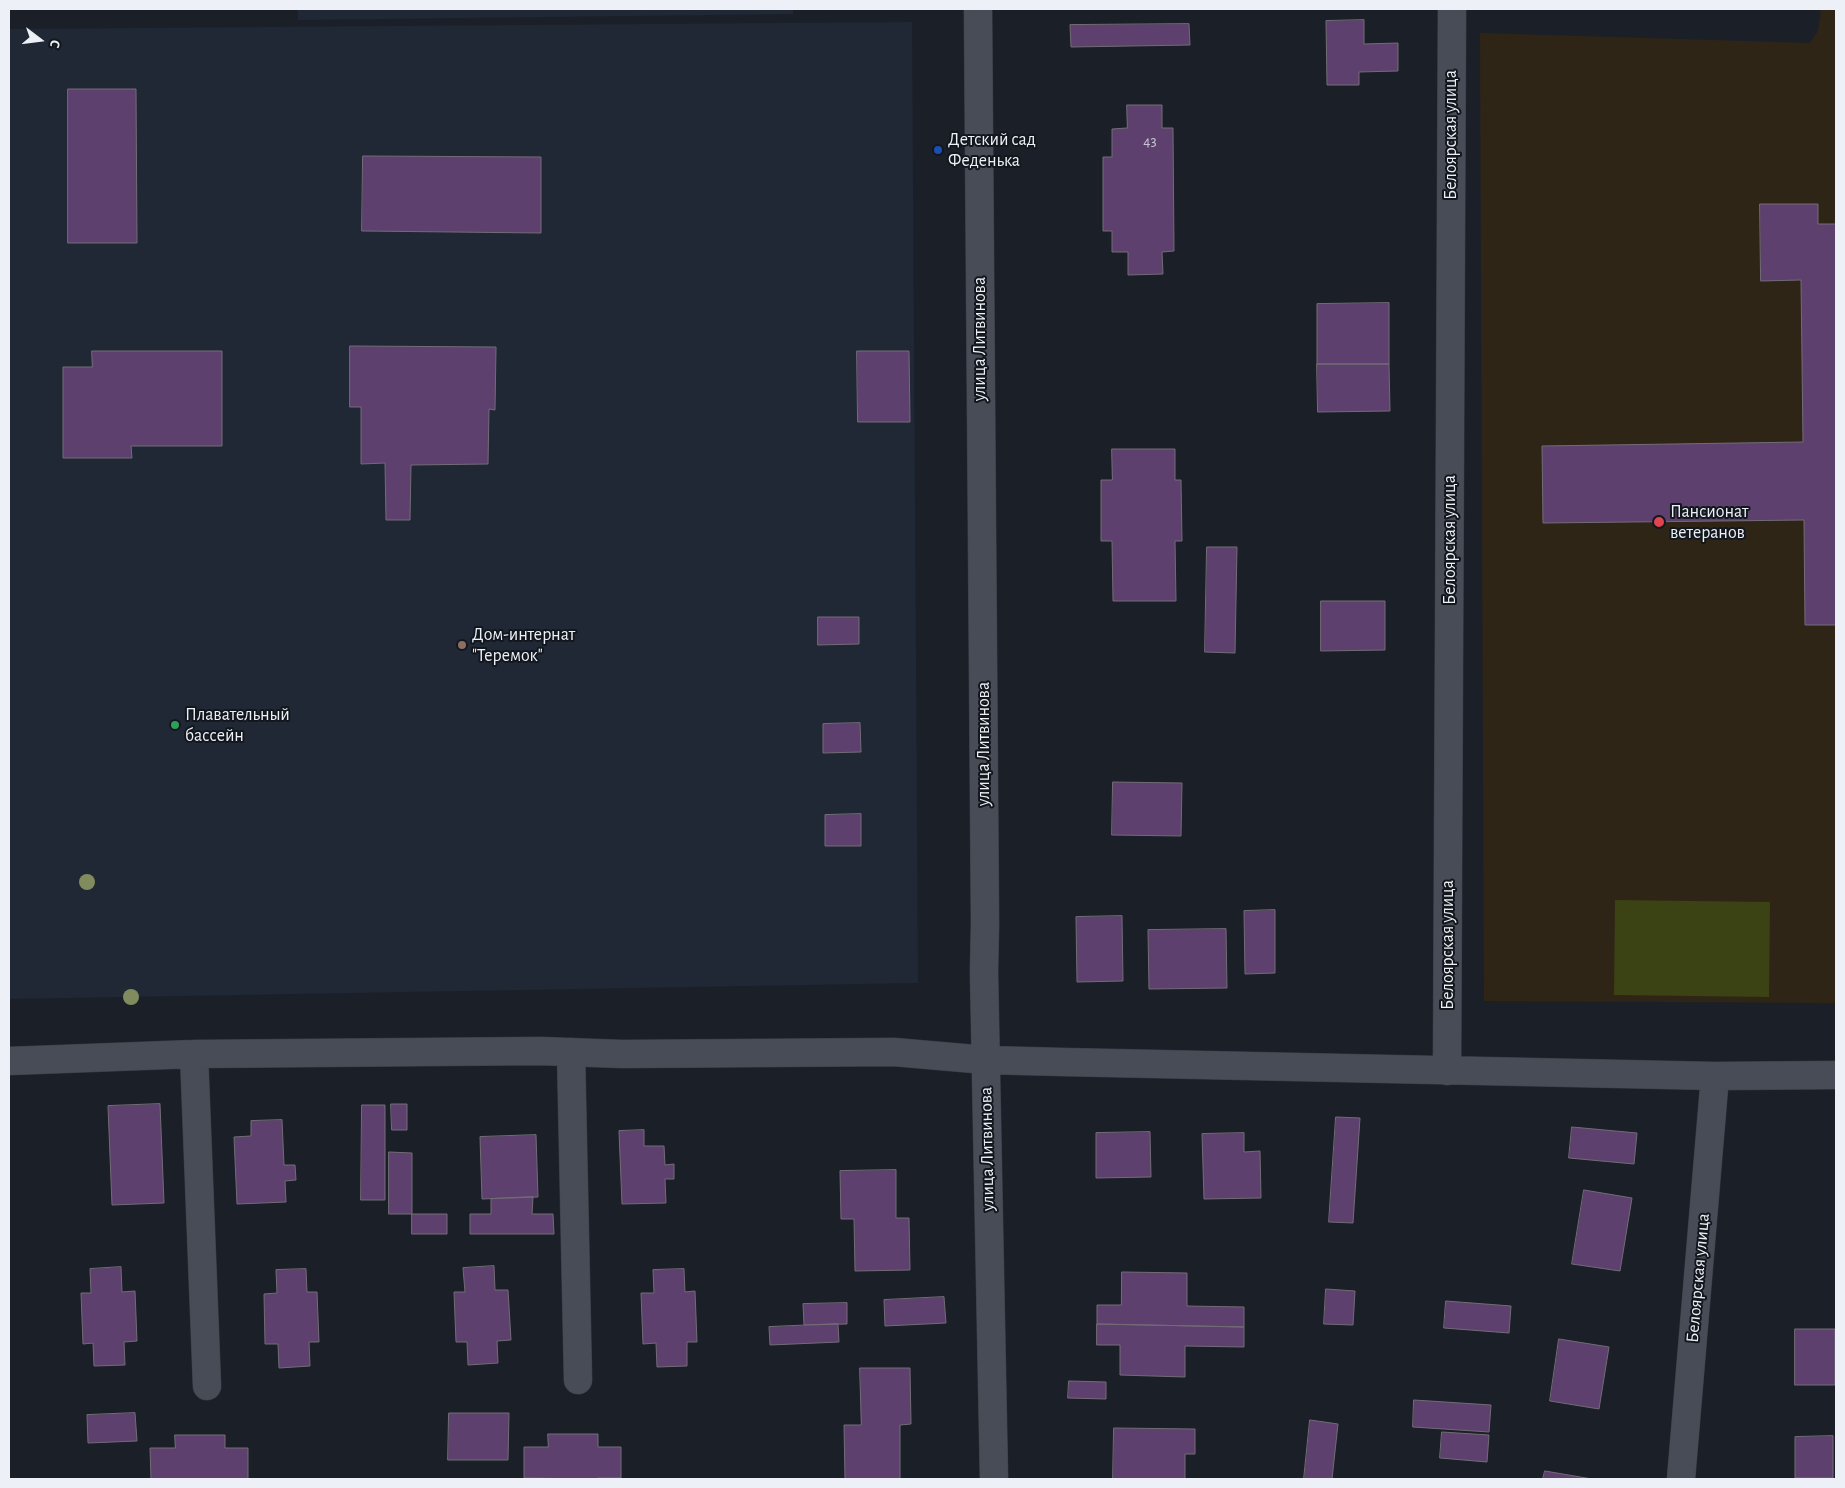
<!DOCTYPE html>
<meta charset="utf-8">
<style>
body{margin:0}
#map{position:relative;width:1845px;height:1488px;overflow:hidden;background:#1b2028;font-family:"Alegreya Sans",sans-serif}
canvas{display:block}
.frame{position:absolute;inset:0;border:10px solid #edf0f6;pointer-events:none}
.north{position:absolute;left:15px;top:15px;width:50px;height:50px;-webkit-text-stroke:4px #12171e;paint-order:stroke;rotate:105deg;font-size:14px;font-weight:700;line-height:20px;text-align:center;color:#edf0f6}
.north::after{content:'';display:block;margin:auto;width:18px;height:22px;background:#edf0f6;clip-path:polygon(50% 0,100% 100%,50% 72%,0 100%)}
</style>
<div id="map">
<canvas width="1845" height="1488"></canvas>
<div class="frame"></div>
<div class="north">С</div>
</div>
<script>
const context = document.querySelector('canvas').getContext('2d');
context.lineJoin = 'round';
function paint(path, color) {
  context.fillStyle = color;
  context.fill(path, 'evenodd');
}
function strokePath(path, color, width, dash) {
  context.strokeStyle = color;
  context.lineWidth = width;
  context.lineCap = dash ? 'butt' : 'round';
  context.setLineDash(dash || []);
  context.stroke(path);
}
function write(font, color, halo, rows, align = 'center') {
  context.font = font + ' "Alegreya Sans",sans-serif';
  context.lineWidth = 4;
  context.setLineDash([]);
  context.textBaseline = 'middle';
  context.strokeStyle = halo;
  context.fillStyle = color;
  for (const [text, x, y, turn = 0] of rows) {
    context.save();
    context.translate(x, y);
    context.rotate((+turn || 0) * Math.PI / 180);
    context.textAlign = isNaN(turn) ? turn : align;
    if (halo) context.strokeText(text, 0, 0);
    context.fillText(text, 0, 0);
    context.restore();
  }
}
paint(new Path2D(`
 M298,9H793V14L298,20Z
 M912,22L918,983L9,999V29Z`), '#202835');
paint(new Path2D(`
 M1821,9H1836V1003L1484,1001L1480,33L1810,43L1818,31Z`), '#2f2516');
paint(new Path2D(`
 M1615,900L1770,902L1769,997L1614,995Z`), '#3b4214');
const building = new Path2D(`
 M1364,20V44L1398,43V71L1359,72V85H1327L1326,21Z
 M1189,24L1190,45L1071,47L1070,25Z
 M68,89H136L137,243H68Z
 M1127,105H1162V128H1173L1174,251L1162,252L1163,274L1128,275V252H1112V231H1103V157H1112V129L1127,128Z
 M363,156L541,157V233L362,231Z
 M1760,204H1818V224H1836V625H1805L1804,520L1543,523L1542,446L1803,442L1801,280L1761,281Z
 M1389,303V364H1317V304Z
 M350,346L496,347L495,410L489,409L488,464L411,465L410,520H386L385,463L361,464V407H350Z
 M92,351H222V446H131L132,458H63V367H92Z
 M857,351H909L910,422H858Z
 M1317,364H1389L1390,411L1318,412Z
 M1112,449H1175V480H1181L1182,541H1175L1176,601H1113L1112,541H1101V480H1112Z
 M1207,547H1237L1235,653L1205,652Z
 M1321,601H1385V650L1321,651Z
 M818,617H859V644L818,645Z
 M860,723L861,752L823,753V724Z
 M1113,782L1182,783L1181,836L1112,835Z
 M861,814V846H825V815Z
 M1275,910V973L1245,974L1244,911Z
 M1122,916L1123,981L1077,982L1076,917Z
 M1226,929L1227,988L1149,989L1148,930Z
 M160,1104L164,1203L112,1205L108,1106Z
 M391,1104H407V1130H392Z
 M362,1105H385V1200H361Z
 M1336,1117L1360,1118L1353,1223L1329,1222Z
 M282,1120L284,1165H295L296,1180L285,1181L286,1202L237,1204L234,1137L251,1136V1121Z
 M1572,1127L1637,1133L1634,1164L1569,1158Z
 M644,1130V1146H664L665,1165L674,1164V1179H665L666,1203L622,1204L619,1131Z
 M1150,1132L1151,1177L1096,1178V1133Z
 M1244,1133V1152L1260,1151L1261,1198L1204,1199L1202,1134Z
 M536,1135L538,1197L482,1199L480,1137Z
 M389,1152L412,1153V1214H389Z
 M896,1170V1218H909L910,1270L855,1271L854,1219H841L840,1171Z
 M1584,1190L1632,1198L1620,1271L1572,1264Z
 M533,1197L532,1214H553L554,1234H470V1214H491V1199Z
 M412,1214H447V1234H412Z
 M494,1266L495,1290H508L511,1340L497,1341L498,1363L468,1365L467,1342H456L454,1292H465L463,1268Z
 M121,1267L122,1292L135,1291L137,1341L124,1342L125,1365L94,1366L93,1343L83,1344L81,1293H91L90,1269Z
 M306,1269L307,1292H317L319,1342H309L310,1366L279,1368L278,1344H265L264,1294L277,1293L276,1270Z
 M684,1269L685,1292L695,1291L697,1342H687V1366L657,1367L656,1343L643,1344L641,1293H654L653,1270Z
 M1122,1272L1187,1273V1306L1244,1307V1327L1097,1324V1305H1121Z
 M1326,1289L1355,1291L1353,1325L1324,1324Z
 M944,1297L946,1323L885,1326L884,1300Z
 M1446,1301L1511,1306L1509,1333L1444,1328Z
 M847,1303V1324L804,1325L803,1304Z
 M838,1324L839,1342L770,1345L769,1327Z
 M1097,1324L1244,1327V1347L1185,1346V1377L1120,1375V1345H1097Z
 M1795,1329H1835V1385H1795Z
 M1559,1339L1609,1347L1599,1409L1550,1401Z
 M860,1368H910L911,1424L900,1425V1479H845L844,1425H861Z
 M1069,1381L1106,1382V1399L1068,1398Z
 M1414,1400L1491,1405L1489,1432L1413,1427Z
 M135,1413L137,1441L88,1443L87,1415Z
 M449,1413H509L508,1460H448Z
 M1310,1420L1338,1424L1332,1479H1304Z
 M1114,1428L1195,1429V1454H1185V1479H1113Z
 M1442,1432L1489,1435L1487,1462L1440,1458Z
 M548,1434H598V1447H621V1478H598V1479L524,1478V1447H548Z
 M175,1435H225V1448H248V1479H151L150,1448H175Z
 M1833,1436V1478H1795V1437Z
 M1545,1471L1592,1479H1543Z`);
paint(building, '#5e406f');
strokePath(building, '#726c76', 1);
const minor = new Path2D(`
 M978,9L985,924L984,972L994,1479
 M571,1052L578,1380
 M194,1054L207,1386
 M9,1061L194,1054L540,1051L622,1054L894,1052L986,1060L1063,1062L1715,1076L1836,1075
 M1447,1071L1452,9
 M1681,1479L1715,1076`);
strokePath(minor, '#393d43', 29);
strokePath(minor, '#474c56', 28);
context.fillStyle = '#808b5e';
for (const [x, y] of [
 [87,882],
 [131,997]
]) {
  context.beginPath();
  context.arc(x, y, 8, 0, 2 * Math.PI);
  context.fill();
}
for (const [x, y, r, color] of [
 [938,150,5,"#1a4fb4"],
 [1659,522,6,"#e0444e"],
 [462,645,5,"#8d6e63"],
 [175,725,5,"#2e9e5b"]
]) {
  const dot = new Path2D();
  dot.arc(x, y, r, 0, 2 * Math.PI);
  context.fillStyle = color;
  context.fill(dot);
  strokePath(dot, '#12171e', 2);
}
write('15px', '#c9c4d4', null, [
 ["43",1150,141]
]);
write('18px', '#edf0f6', '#12171e', [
 ["Белоярская улица",1451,135,-90],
 ["улица Литвинова",980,339,-90],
 ["Белоярская улица",1450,540,-90],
 ["улица Литвинова",984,744,-90],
 ["Белоярская улица",1448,945,-90],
 ["улица Литвинова",987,1149,-91],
 ["Белоярская улица",1698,1278,-85]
]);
write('18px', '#edf0f6', '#12171e', [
 ["Детский сад",948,140],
 ["Феденька",948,161],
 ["Пансионат",1670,512],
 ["ветеранов",1670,533],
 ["Дом-интернат",472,635],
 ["\"Теремок\"",472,656],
 ["Плавательный",185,715],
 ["бассейн",185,736]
], 'left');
</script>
